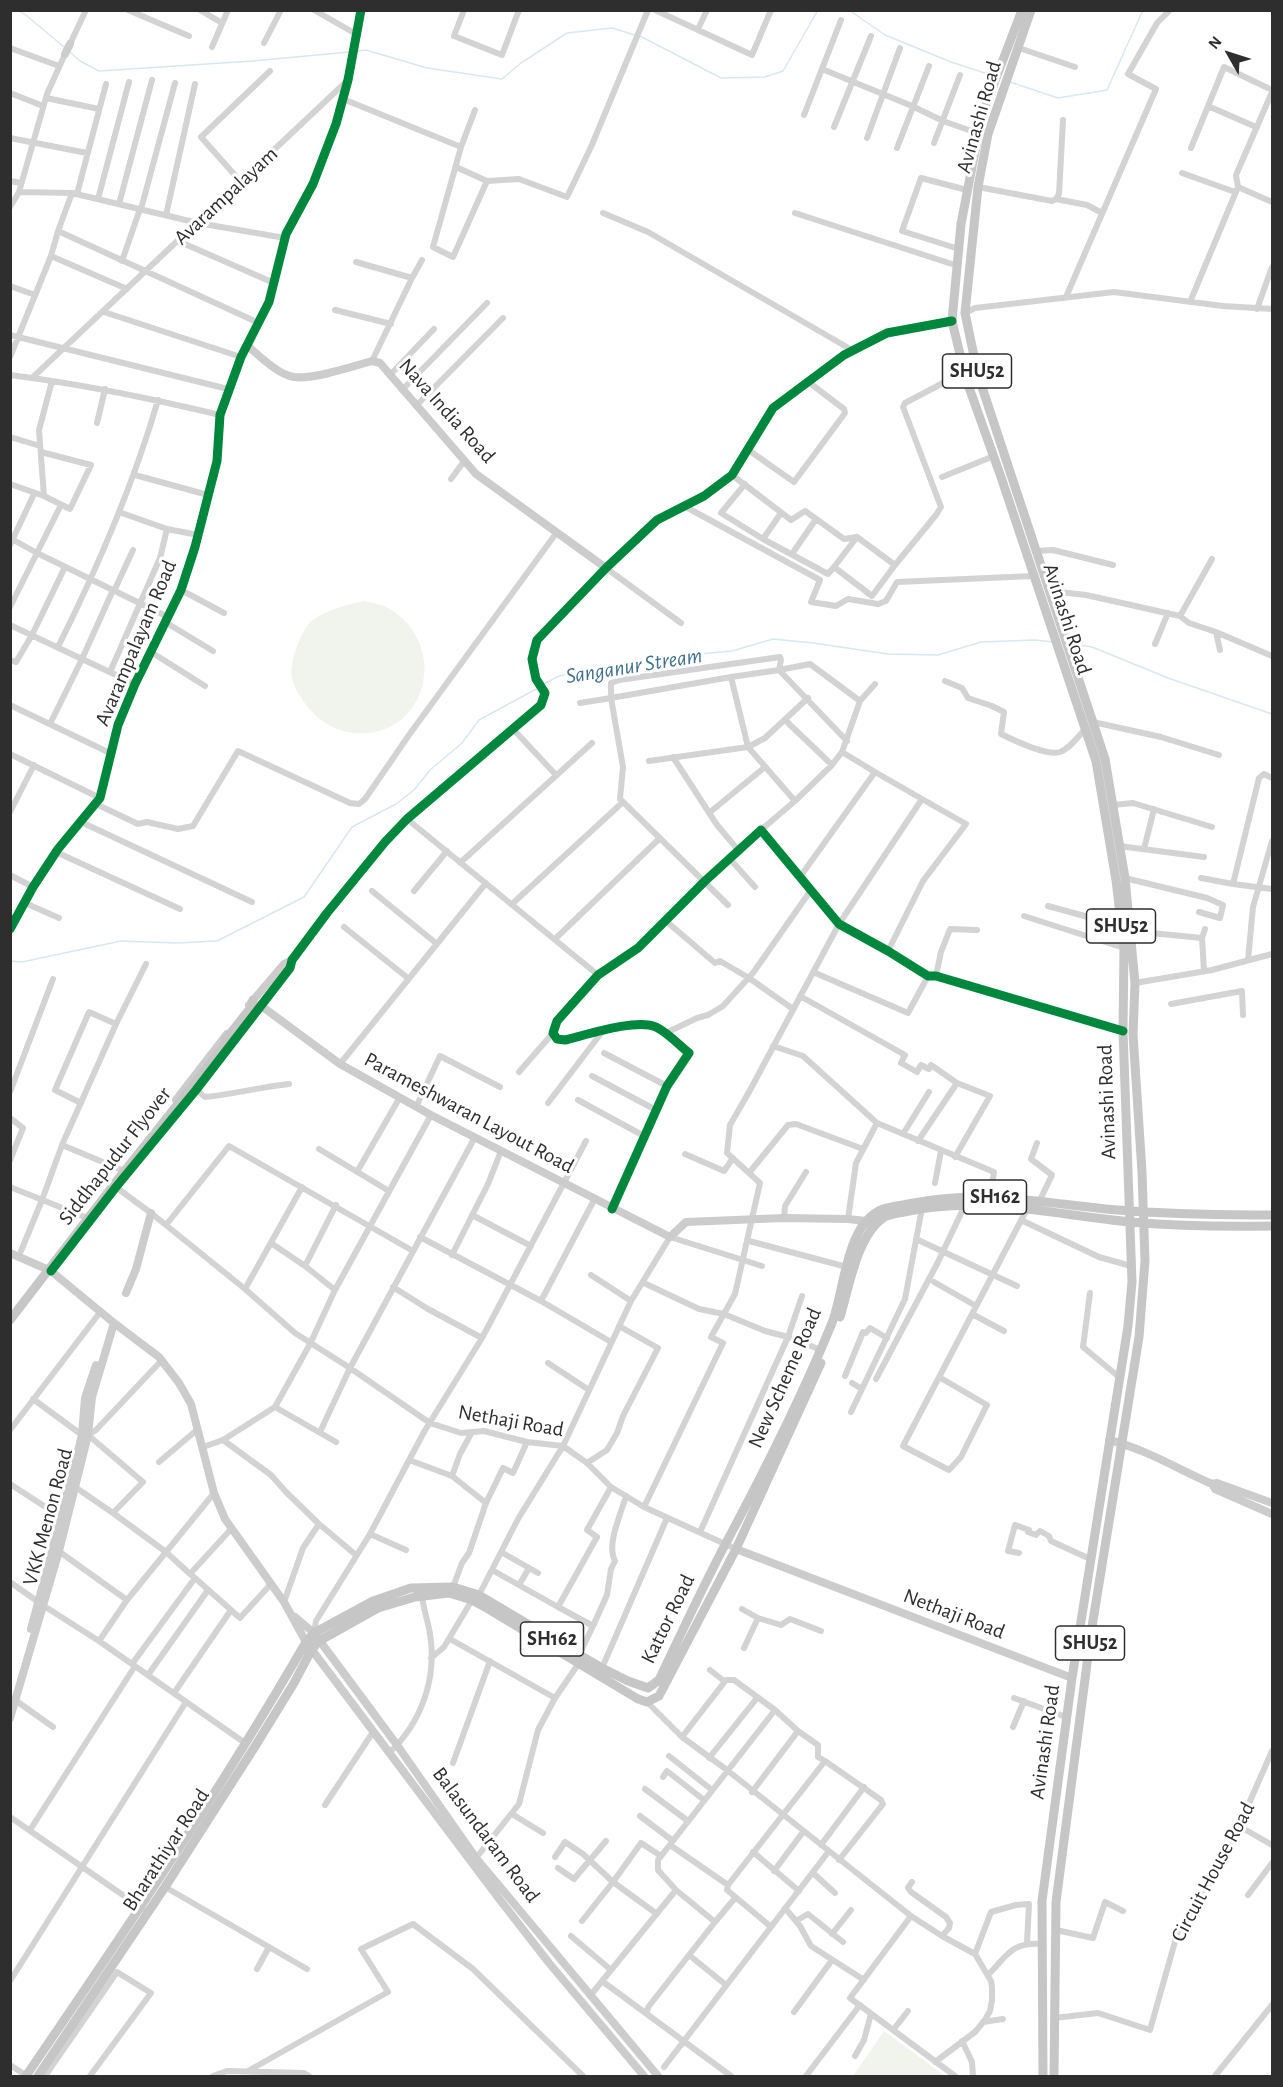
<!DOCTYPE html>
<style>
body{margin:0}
#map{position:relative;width:1283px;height:2087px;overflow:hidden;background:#fff;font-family:"Alegreya Sans",sans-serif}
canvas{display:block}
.frame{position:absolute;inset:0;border:12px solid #2e2e2e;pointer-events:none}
.north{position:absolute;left:1199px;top:24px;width:60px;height:60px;-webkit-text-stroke:4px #fff;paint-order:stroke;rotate:309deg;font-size:16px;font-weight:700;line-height:24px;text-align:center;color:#2e2e2e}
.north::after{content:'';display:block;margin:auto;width:21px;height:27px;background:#2e2e2e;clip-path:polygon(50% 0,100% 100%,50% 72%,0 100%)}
</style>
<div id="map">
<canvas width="1283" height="2087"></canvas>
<div class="frame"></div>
<div class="north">N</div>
</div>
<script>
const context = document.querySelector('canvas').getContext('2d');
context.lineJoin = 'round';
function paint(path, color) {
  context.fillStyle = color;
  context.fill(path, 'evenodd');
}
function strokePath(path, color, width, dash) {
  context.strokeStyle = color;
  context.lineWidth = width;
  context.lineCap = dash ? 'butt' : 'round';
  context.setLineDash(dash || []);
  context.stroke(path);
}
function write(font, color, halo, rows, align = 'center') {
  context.font = font + ' "Alegreya Sans",sans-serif';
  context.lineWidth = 6;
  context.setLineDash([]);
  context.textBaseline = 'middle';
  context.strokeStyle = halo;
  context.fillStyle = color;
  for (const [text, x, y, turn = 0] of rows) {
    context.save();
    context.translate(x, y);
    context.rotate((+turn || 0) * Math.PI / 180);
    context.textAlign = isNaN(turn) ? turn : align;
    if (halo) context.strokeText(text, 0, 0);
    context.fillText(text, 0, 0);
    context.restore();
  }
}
paint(new Path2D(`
 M364,601C372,603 383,604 390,609C453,648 424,745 348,732C331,729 314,717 304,702C300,696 295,689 293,682C287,668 300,629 313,620C329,609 346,605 364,601Z
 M884,2031L945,2076H853Z`), '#f0f4ec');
strokePath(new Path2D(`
 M18,10L27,16L64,47
 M849,10L885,35L951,62L994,76
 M640,36L721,78L765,77L783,71L818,10
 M357,51L366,50L427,68L502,79L521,63L567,33L612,28L635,35
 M70,52L80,61L99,71L253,61L349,52
 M1010,82L1058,98L1107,90L1143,10
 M1073,644L1092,647L1168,678L1272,714
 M544,684L559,676L606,667L656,658L732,651L773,639L813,643L888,654L938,655L981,642L1035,640L1053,642
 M10,961L22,962L121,941L178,943L217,941L304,897L352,827L396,804L414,790L430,770L462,743L479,720L538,688`), '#d8e8f0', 1.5);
strokePath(new Path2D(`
 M128,10L189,36
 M200,10L222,23
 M314,10L356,34
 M464,10L454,36L502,55L519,10
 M655,10L752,55L771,10
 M698,29L707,10
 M264,43L281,10
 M70,44L86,10
 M212,47L228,10
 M10,48L59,66
 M1019,48L1075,67
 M822,69L912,106L943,121L977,133
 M10,93L43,106
 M46,98L99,109
 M343,99L461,147L433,247L453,257L487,181L456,167
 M1208,106L1256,127
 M804,115L841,20
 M834,127L871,36
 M10,138L87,153
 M867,138L900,48
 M934,143L960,75
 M461,147L475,110
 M897,148L929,66
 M1191,148L1224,67L1272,90
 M1182,173L1235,192
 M10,181L21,183
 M487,181L519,179L567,197L591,147L648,10
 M241,182L201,137L270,71
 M978,187L1052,201L1056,199L1059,194L1063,120
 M1238,187L1272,202
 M19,192L47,94L65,54
 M72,193L198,223L285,238
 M77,194L106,84
 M98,199L129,82
 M1056,199L1087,205L1102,213
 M119,204L152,80
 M10,207L19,192L72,193L58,231L51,256L10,357
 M141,209L175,83
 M603,213L648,232L852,350
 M795,213L958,266
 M166,215L195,84
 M58,231L259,323
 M178,241L274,283
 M959,249L902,231L921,178L967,190
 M51,256L127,289
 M122,261L140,209
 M356,262L412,278L372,361
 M412,278L422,260
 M10,286L35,295
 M1066,297L1156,89L1128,74L1157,23L1170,10
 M1190,302L1238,187L1236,175L1272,92
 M1257,309L1272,267
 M335,310L391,324
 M104,312L241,357
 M965,313L975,308L1114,292L1223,306L1272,309
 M10,335L228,389
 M10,375L32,378L348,80
 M390,375L434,329
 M32,378C96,387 157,400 220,415
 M402,390L487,303
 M416,406L503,318
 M97,423L105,389
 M10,437L40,446
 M747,449L794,482L845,413L844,409L807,381
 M41,452L91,465L70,509L44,496
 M135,475L208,495
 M732,475L791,520L805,511L844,539L857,537L895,565L872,596L834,567L828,574L763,539L721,513L745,484
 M942,477L994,456
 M451,479L465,460
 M10,484L44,496L39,430L52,381
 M684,506L820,580L811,602L836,606L848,599L878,604L886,601L897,582L1033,576
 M119,512L167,529L198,535
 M10,538L37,553L168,617
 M763,539L781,513
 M10,545L34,494
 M1036,551L1053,550L1113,565
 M792,554L816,519
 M895,565L936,515L941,507L903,407L905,403L964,372
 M834,567L857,537
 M606,568L681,623
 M181,590L224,613
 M114,591L133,550
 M1050,591L1086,595L1180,616L1189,623L1216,632L1220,650
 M10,607L61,505
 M1180,616L1212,559
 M165,622L213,651
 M10,625L135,684
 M1216,632L1272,656
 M1155,644L1168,613
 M58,647C98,567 133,486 158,400
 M151,652L205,686
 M10,660L16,662L32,635L65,567
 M110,672L160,558L167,529
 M731,677L779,670L847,741
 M945,681L962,688L968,698L992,706L1004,712L1001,734C1013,740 1047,756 1060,752C1070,748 1078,737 1085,729
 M580,703L611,698V683L619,680L780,657L781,660L779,670L810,664L860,701
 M10,705L112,754
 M785,720L832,765
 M1093,722L1161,737L1219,755
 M50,724L82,659L113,590
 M513,729L556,775
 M842,752L875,772
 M10,754L100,798
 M673,757L717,825L739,851
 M649,761L748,747L765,738L808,698
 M1272,778L1264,774L1259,778L1233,884L1272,889
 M795,801L832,765L842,752L860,701L875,684
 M96,804L138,824L147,822L178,829L193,826L238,751L350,803L359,804L365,799L409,735L557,532
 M1113,805L1133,803L1212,827
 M10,812L34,765
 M709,813L765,767
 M407,819L598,975
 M79,821L252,902
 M1119,846L1204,857
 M1144,849L1154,809
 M56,852L180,909
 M730,859L755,887
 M461,862L592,743
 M10,875L33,887
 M1125,878L1207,898L1223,905L1220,918L1199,912
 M1201,878L1233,884
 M372,891L437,944
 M414,891L447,851
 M25,903L59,918
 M512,904L623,802
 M728,905L620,799L623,767L611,698L731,677L748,747L795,801L761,830
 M1048,906L1121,926
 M1024,916L1124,948
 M666,921L715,963L720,961L749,978L793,1009
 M344,927L409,979
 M1131,931L1202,938
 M555,939L660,838
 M888,951L923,881L966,824L922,799
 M1248,960L1253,907L1272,841
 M1204,971L1202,938L1205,929
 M813,972L908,1013L928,976
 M936,976L941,952L950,929L977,930
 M1135,983L1212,970L1272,954
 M800,996L905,1055L901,1063L917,1072L921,1065L929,1069L931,1065L957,1083
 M1171,1004L1242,991L1243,1015
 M666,1033L697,1018L708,1015L723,1006L753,973L811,890
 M773,1046L803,1056L877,1123L856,1163L848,1219
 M604,1053L667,1086
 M340,1064L486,883
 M519,1072L553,1033
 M592,1076L656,1110
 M196,1090L205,1097C234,1094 261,1087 289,1084
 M10,1092L53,979
 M578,1100L644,1136
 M81,1103L55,1090L89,1012L116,1024
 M548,1103L602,1032
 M416,1107L440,1056L500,1087
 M10,1118L23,1128L10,1160
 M877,1123L994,1172L990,1199
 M903,1134L929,1092
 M918,1141L957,1083L990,1096L955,1157
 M1037,1143L1031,1159L1052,1175L1040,1200
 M62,1145L122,1170
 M319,1149L389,1191
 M685,1154L724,1171L733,1158
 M357,1172L400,1097
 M749,1173L788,1125L796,1124L863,1149
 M935,1183L941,1151
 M113,1185L151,1213L245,1289L295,1333L350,1368L430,1423L461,1433L484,1431L527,1442L563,1446L587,1463L611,1487L644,1507L736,1549
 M10,1187L85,1217
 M594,1200L541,1301L611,1342
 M612,1209L667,1086L689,1053C678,1044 668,1033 656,1027C637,1018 586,1035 565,1040L557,1039L553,1033L557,1021L598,975L638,948L705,881L761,830L839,924L888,951L928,976H936L1123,1031
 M472,1215L531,1246
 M784,1218L785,1206L806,1172
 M1021,1220L1099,1257L1131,1266
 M166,1225L229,1146L413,1251
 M420,1237L541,1301
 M916,1239L1017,1286
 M749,1241L847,1267
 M271,1243L305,1266L335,1290
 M21,1251L42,1200L62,1145L116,1024L146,964
 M452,1255L488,1184L501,1151
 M305,1266L336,1205
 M591,1275L631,1301
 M934,1282L976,1306
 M644,1283L699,1309L724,1314L765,1331L788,1337L821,1350
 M393,1287L428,1309L482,1338
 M245,1289L302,1187
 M1090,1293L1083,1347L1119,1377
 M972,1314L1004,1331
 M548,1363L589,1390
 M845,1376L863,1332L866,1333L870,1328L887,1338
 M939,1377L987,1405L961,1457L949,1470L903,1446L1027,1209
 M876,1379L938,1262L965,1205
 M852,1383L862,1389
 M33,1399L82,1435H84
 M275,1407L336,1442
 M851,1412L905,1299L922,1208
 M10,1430L101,1311
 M320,1432L350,1368L475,1137
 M223,1440L271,1475L286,1492L319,1524L356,1555
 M203,1447L223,1440L275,1407L310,1344L335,1290L431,1115
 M409,1460L452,1476L460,1454L472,1432
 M159,1462L198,1429
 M587,1463L607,1450L617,1433L623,1416L658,1348L619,1326
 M452,1476L486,1503
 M10,1484L61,1517
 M75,1487L113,1513L143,1482L88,1435L96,1430L162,1360
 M644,1507L723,1343L711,1337L735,1294L760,1183L727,1153L730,1125L749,1092L839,924L922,799L875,772L800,877
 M113,1513L166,1552L190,1574
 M700,1532L788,1337L802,1296
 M370,1534L406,1550
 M57,1550L127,1600
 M501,1552L538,1573
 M1019,1553L1008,1551L1015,1525L1029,1530L1028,1532L1036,1535L1040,1531L1049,1536L1051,1541L1090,1559
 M492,1570L558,1607
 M195,1578L240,1618L270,1585
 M10,1582L44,1606L99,1641L245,1743
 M519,1585L529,1568
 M453,1587L462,1563L469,1553L486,1503L503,1468L513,1473L527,1442
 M284,1602L303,1548L319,1524
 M742,1609L758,1618L781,1625L790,1619L821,1631
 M593,1626L607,1595L611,1569L615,1561C606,1545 621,1514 626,1496
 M314,1633L316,1621L370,1534L424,1432L482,1338L586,1141
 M450,1639L555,1698
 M99,1641L127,1600L214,1493
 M744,1648L758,1618
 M579,1655L593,1626L558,1607L597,1537L587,1530L611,1487
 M431,1658L444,1647L472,1600L479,1595L518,1519L563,1446L631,1301L670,1237L762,1266
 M132,1664L195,1578L190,1574L232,1528
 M602,1668L667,1518
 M710,1670L724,1681
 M148,1675L208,1590
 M174,1693L231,1610
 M1014,1698L1066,1717
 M15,1700L53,1727
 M647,1702L682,1737L727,1770L911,1916L850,1998L955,2076
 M1013,1727L1024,1701
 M682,1737L726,1680H734L775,1710
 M389,1753C422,1722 437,1678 430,1634C428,1620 422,1606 422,1593
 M669,1756L712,1790
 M709,1758L757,1698
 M825,1761L881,1800L883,1804L839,1860
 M453,1763L490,1661
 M663,1777L667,1771L704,1800
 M645,1789L688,1821
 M752,1792L798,1731
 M325,1805L373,1732
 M512,1814L543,1833
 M640,1816L673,1841
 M10,1817L143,1909
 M1239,1826L1272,1845
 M30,1830L135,1666
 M670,1845L728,1885
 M821,1845L864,1787
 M753,1852L799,1891
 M555,1857L565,1842L583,1854L613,1882L657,1914
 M476,1858L519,1804L538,1730L555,1698L579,1663
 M558,1868L574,1879L606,1841
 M774,1871L803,1832
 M813,1873L835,1893
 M912,1882L908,1888L911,1892L946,1917L950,1923L949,1928L942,1936
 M165,1887L307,1969
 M676,1890L715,1922L735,1898
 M1248,1895L1272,1863
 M785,1908L800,1926L811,1946L864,1980
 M911,1916L942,1936L975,1954L991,1981L992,1987V2000L990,2011L985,2020L975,2032L935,2062
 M582,1921L613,1882L641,1843L661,1856
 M796,1921L808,1914L843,1942
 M1056,1930L1093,1938L1105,1902L1123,1911
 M832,1934L851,1910
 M571,1936L611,1970
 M975,1954L991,1912L1016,1905L1029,1904L1027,1943
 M689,1955L726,1985
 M257,1969L269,1947
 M988,1975C1008,1955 1011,1942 1042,1944
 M10,1981L186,1702
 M602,1981L731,2076
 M590,1996L676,1890L658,1870V1860L775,1710L798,1731L818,1745V1757L825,1761L728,1885L727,1890L770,1926
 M794,2012L832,1960
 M646,2013L649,2006L715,1922
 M1054,2018L1098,2013L1150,2030L1178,1931L1183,1925L1190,1923L1239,1826L1272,1751
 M983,2022L1003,2019
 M893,2030L908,2011
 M962,2041L972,2062L973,2076
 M855,2056L864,2040L871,2014
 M10,2065L27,2076
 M664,2067L829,1851
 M248,2071L388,1992L361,1949L413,1924L473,1969L583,2076
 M45,2076L117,1972L151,1993L90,2076
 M213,2076L227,2071L304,2073L309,2076
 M806,2076L860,2005
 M1215,2076L1272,2005`), '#d3d3d3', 6);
strokePath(new Path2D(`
 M65,54L70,44
 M248,346C259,356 279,375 294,377C312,380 354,366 372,361L380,363L476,474L606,568
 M10,929L33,887L58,849L100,798L118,725L135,684L181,590L195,547L217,461L220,415L241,357L269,302L286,234L313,184L336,124L348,80L361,10
 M249,1005L284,964L292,960
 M260,1005L340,1064L431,1115L670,1237L686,1222L784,1218L848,1219L866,1221L870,1226
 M176,1100L227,1034
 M161,1132L290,968L292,960L327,913L385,842L407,819L541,705L545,693L536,679L532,659L537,640L606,568L657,520L704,496L732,475L773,408L844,355L887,333L952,321
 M10,1253L51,1271L114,1323L159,1357L179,1383L191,1404L214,1493L225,1519L284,1602L306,1642L497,1896L549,1963L644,2076
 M126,1293L136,1269L151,1213
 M1109,1440C1145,1449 1178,1469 1212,1484L1215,1489L1272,1514
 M1212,1484L1217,1483L1272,1503
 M736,1549L1072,1678
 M295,1617L314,1633L397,1745L476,1858L658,2076
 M31,1629L69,1487L82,1435L85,1398L96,1365
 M10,1718L59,1551L88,1435L92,1397L114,1323`), '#ccc', 8);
strokePath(new Path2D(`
 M1022,10L982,115L961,224L952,321L966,379L1001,477L1096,761L1116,880L1124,948L1123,1031L1132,1282L1128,1326L1072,1678L1042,1901L1043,2076
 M1031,10L988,134L978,187L965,313L978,375L1105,759L1125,878L1135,983L1133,1034L1142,1172L1145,1261L1139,1337L1091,1633L1056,1902L1054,2076
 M225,1045L226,1039L252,1006L253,1000
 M840,1317C849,1288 857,1236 883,1218C888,1214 898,1213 904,1212C980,1195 1055,1215 1131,1222C1178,1226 1226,1227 1272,1226
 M26,2076C123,1934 220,1791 306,1642L314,1633L373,1601L411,1588L453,1587L479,1595L602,1668L628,1681L648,1688L659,1680C681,1634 702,1588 726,1543C764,1472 801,1399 832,1323C845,1290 845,1224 883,1209C892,1206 904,1205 914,1203C989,1188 1056,1206 1130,1211C1177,1214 1225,1215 1272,1215
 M38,2076L165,1887L254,1748L294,1683L312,1649L319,1641L378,1608L415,1597L449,1593L472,1600L483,1606L638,1699L647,1702L659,1696L736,1549L821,1363`), '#c6c6c6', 9);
strokePath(new Path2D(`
 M10,1320L119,1178L225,1045`), '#c6c6c6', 9);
strokePath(new Path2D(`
 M10,929L33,887L58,849L100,798L118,725L135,684L181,590L195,547L217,461L220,415L241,357L269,302L286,234L313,184L336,124L348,80L361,10
 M612,1209L667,1086L689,1053C678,1044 668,1033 656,1027C637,1018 586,1035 565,1040L557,1039L553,1033L557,1021L598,975L638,948L705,881L761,830L839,924L888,951L928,976H936L1123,1031
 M51,1271L116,1187L196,1090L290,968L292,960L327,913L385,842L407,819L541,705L545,693L536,679L532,659L537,640L606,568L657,520L704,496L732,475L773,408L844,355L887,333L952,321`), '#00873e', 9);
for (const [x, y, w] of [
 [977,371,69],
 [1121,926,69],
 [995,1197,63],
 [552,1639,63],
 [1090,1643,69]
]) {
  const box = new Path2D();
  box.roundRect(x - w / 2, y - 17, w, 34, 4.5);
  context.fillStyle = '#fff';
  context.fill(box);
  strokePath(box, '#2e2e2e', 1.5);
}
write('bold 20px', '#2e2e2e', null, [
 ["SHU52",977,371],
 ["SHU52",1121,926],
 ["SH162",995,1197],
 ["SH162",552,1639],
 ["SHU52",1090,1643]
]);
write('21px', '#2e2e2e', '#fff', [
 ["Avinashi Road",979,117,-74],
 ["Avarampalayam",226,196,-43],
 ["Nava India Road",447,411,48],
 ["Avinashi Road",1067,619,72],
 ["Avarampalayam Road",136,643,-67],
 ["Avinashi Road",1107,1102,-92],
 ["Parameshwaran Layout Road",469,1113,28],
 ["Siddhapudur Flyover",115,1156,-52],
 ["New Scheme Road",785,1378,-66],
 ["Nethaji Road",511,1421,10],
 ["VKK Menon Road",48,1517,-75],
 ["Nethaji Road",954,1614,21],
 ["Kattor Road",668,1619,-64],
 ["Avinashi Road",1045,1742,-82],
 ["Balasundaram Road",486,1835,53],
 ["Bharathiyar Road",166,1850,-57],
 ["Circuit House Road",1213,1872,-62]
]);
write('italic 22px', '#3f708d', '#fff', [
 ["Sanganur Stream",634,666,-9]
]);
</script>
